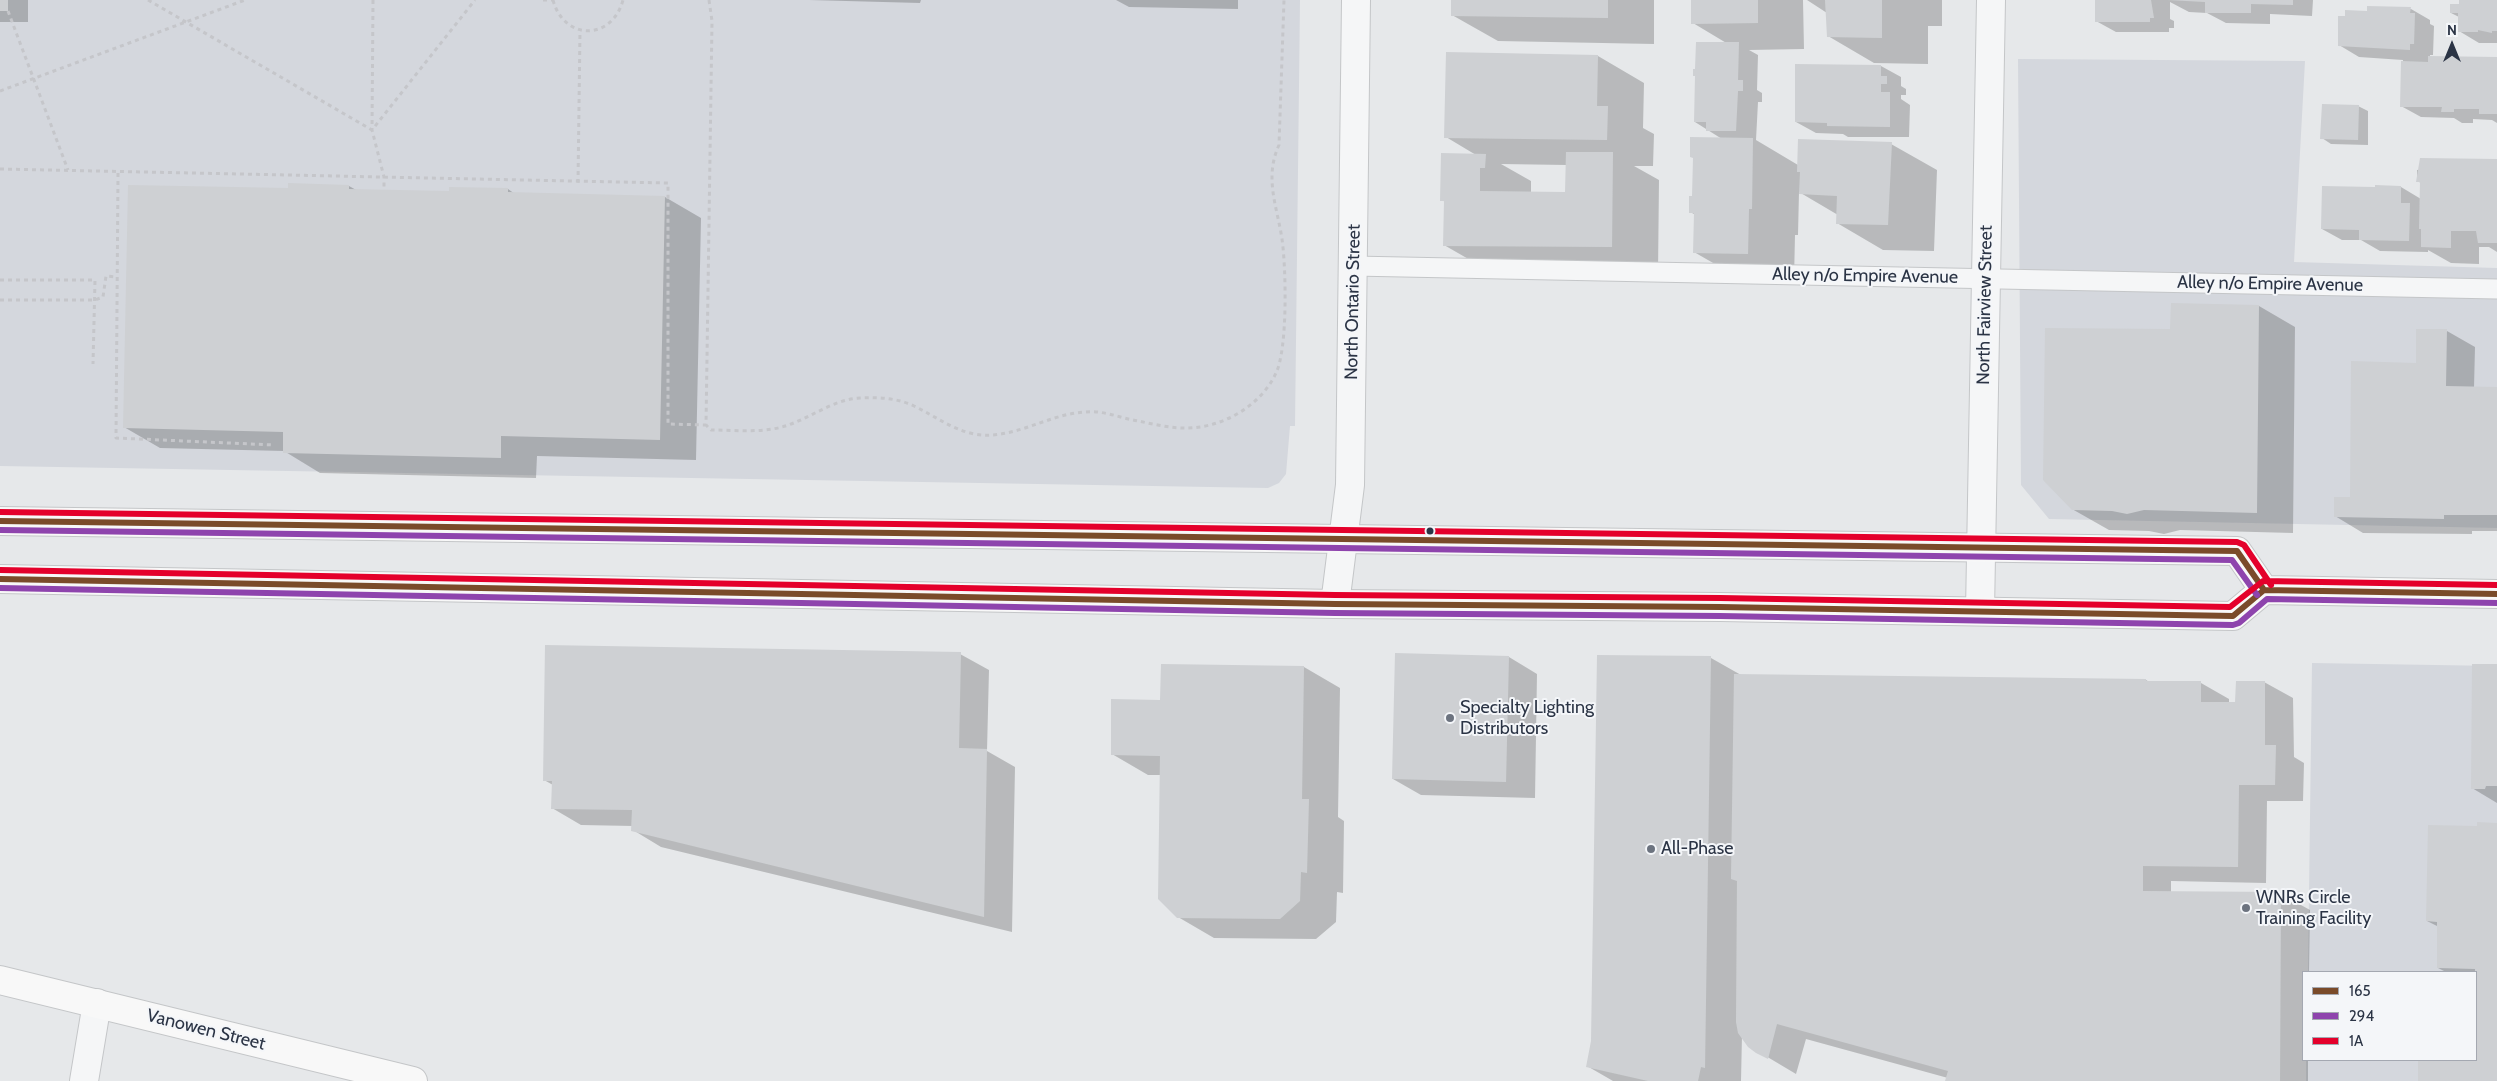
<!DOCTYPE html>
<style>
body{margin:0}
#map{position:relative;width:2497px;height:1081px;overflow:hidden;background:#e6e8ea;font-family:Cabin,sans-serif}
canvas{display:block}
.legend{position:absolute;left:2302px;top:971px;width:175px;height:90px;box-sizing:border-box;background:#f4f6f9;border:1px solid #a4a8b1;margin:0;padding:6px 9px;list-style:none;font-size:15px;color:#2b3445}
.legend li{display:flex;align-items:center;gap:10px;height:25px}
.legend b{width:25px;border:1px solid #a4a8b1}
.north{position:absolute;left:2427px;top:20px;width:50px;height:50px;-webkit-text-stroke:4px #f4f6f9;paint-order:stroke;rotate:0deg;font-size:14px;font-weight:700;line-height:20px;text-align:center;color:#2b3445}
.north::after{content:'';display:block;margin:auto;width:18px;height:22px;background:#2b3445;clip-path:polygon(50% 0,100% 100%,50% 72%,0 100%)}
</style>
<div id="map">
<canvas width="2497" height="1081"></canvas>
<ul class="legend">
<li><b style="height:6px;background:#7a4b2a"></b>165</li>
<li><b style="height:6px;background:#8e44ad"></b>294</li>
<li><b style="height:6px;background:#e4002b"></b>1A</li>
</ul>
<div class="north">N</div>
</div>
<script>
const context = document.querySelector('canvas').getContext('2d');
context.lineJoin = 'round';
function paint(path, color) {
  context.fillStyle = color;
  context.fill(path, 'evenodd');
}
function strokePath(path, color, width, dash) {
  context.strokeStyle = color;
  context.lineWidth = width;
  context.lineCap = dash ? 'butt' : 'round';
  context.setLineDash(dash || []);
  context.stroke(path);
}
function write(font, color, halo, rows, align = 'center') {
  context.font = font + ' Cabin,sans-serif';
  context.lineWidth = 4;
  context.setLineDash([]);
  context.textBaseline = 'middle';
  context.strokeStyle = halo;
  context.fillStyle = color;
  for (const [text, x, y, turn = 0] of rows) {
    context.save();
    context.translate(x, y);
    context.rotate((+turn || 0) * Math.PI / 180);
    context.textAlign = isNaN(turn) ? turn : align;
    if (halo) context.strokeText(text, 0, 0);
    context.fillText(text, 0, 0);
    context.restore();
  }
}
paint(new Path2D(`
 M0,0H1300L1295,426H1290L1286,474L1279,483L1268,488L0,466Z
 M2018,59L2305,61L2294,262L2497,268V528L2049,519L2021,485Z
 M2312,663L2497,666V1081H2306V1060H2476V972H2308Z`), '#d4d7dd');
paint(new Path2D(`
 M0,0H28V22H0Z
 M809,0H921L920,3Z
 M1116,0H1238V9L1129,7Z
 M1452,0H1654V44L1498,41L1452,15Z
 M1693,0H1803L1804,49L1749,50L1758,55L1757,90L1762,93V102H1758L1756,140L1798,165L1891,144L1937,170L1934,251L1883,250L1837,223L1838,215L1799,192L1798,235H1795L1794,280L1741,279L1694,252L1696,215L1690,212L1693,197L1722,139L1695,122L1728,44L1693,23Z
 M1807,0H1942V26H1928V64L1874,63L1828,36L1827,13Z
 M2097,0H2313L2312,16L2270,14V24L2226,23L2207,13L2189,12L2170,2V19L2174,21V28H2169V32H2116L2096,21Z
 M2460,0H2497V43H2479L2459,31V17L2451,13L2460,5Z
 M2411,9L2430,20V24L2434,26L2433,55H2430V58L2497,59V123L2492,120L2473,119V123H2462L2454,118L2421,117L2401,106L2403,60L2359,57L2339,45L2346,18L2369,12Z
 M1598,56L1644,83L1643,128L1654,134L1653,166H1634L1659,180L1658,273L1491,272L1444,245L1445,202L1442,200L1476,155L1446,137ZM1501,164L1567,165V193H1531V181Z
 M1881,66L1901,77V86L1906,89V95H1901V99L1910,105L1909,137H1848L1843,134L1816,133L1796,122Z
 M2358,106L2368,111V145L2331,144L2322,138Z
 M2497,160V252L2489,247H2479V264L2451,263L2428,250V252L2380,251L2361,240H2342L2322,229L2401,187L2421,199V183L2417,181V170Z
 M289,184L349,186L358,191L450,193L508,189L515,194L665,197L701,218L696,460L537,456L536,478L320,473L284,451L160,448L124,427L289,189Z
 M2259,306L2295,327L2293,533L2180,530L2164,534L2149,531L2109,530L2072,509L2171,331Z
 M2447,331L2475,347L2474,388H2497V531H2472V534L2363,533L2335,516L2351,498L2417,364Z
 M960,654L989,670L987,751L1015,767L1012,932L661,847L633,830V826L581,825L552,808L553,785L544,780Z
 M1509,657L1537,674L1535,798L1421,795L1393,779Z
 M1711,658L1741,675L2146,680L2151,683H2201L2229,699V703H2236L2264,682L2293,698L2294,757L2304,763L2303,801H2267L2266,883L2171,881V893L2281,894L2310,910L2309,972H2303V1060H2308V1081H1947L1948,1078L1806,1039L1796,1074L1749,1046L1742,1035L1741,1081H1613L1587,1066Z
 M1162,665L1304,667L1340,688L1338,817L1344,821L1343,893L1337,892L1336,922L1316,939L1214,938L1178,917L1161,775H1148L1112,754L1161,701Z
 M2497,666V803L2472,788Z
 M2497,824V1081H2419L2474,1063L2476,1060V972H2446L2438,968L2439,927L2427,921L2479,827Z`), '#0003');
paint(new Path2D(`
 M0,0H8V11H0Z
 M1451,0H1608V18L1451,16Z
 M1691,0H1758V23L1691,24Z
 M1825,0H1882V38L1827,37Z
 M2095,0H2151L2154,18H2150V22H2095Z
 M2168,0H2293V5L2251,4V13H2205V2Z
 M2459,0H2497V31H2492V33L2478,30V32H2458V13H2450V4H2459Z
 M2367,6L2411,7L2410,13H2415L2414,44H2410V50L2338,46V16H2345V10L2367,11Z
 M1696,42H1739L1738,80H1743V91H1738L1736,131H1706V122H1694L1695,76H1693V69H1695Z
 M1446,52L1598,55L1597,106H1608L1607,140L1444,138Z
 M2428,56L2497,57V114H2479V109H2454V112H2441L2442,107H2400L2401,61L2428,62Z
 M1795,64L1881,65V76H1887V84H1881V92H1890V127L1827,126V123L1795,122Z
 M2322,104L2359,105L2358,140L2320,139Z
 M1690,137L1753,138L1752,209H1749L1748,254L1693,253L1694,213H1689V196H1692L1693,158L1690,157Z
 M1798,139L1892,142L1888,225L1836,224L1837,196L1799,194L1800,172H1797Z
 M1566,152H1613L1612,247L1443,246L1444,201H1440L1441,153L1486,154L1485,168H1480V191L1565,192Z
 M2420,158L2497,159V243H2478L2476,231H2451V248L2421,247V229H2419L2420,182H2416Z
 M288,183L349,185V189L449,191V187L508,188V192L665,196L660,440L501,436V458L283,453V432L123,428L128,185L288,188Z
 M2375,185L2401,186V203H2410L2409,241L2359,240V230L2321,229L2322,186L2375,187Z
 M2171,303L2259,305L2257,513L2144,510L2127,514L2112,511L2072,510L2043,480L2045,328L2170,329Z
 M2416,329H2447L2446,386L2497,387V515H2444V519L2334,517V497H2350L2351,361L2416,363Z
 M545,645L961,652L959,748L987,749L984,917L631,831L632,810L551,809L552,781H543Z
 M1395,653L1509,656L1506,782L1392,779Z
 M1597,655L1711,656L1705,1068L1701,1067L1698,1081H1648L1586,1067L1591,1041Z
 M1161,664L1304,666L1302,799H1309L1307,873L1301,872L1300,901L1280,919L1177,918L1158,899L1160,756L1111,755V699L1160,700Z
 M2472,664H2497V786H2486L2485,789H2471Z
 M1734,674L2146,679V681H2201V702H2235L2236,681H2265V745H2276L2275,785H2239L2238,867L2143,866V891L2281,892L2280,1081H1945L1948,1071L1777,1024L1768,1059L1756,1053L1748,1047L1738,1033L1736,1022L1737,881L1731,879Z
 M2477,822L2497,823V1081H2418V1061L2476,1060L2475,969L2437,968V922L2426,921L2428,825L2477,826Z`), '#ced0d3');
const lane = new Path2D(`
 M1353,266L2497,289`);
const street = new Path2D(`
 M1335,604L1350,485L1356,0
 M1980,611L1991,0
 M84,1081L97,1003`);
const secondary = new Path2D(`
 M0,521L2237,551L2264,590
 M0,579L1335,604L1720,607L2233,616L2264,590L2497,594
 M0,980L413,1081`);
strokePath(lane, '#c4c6c8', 21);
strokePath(street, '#c4c6c8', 30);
strokePath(secondary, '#c4c6c8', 30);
strokePath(new Path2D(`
 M148,0L372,130L475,0
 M373,0L372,130L384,177V190
 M543,0H553
 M553,0C564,41 612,41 623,0
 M709,0L712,21L706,425L711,430C734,430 759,433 782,427C808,420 833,399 860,398C879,397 897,398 914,406C935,416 951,429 974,434C1013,441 1047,414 1085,412C1103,410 1120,418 1138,421C1153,424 1169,428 1184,428C1221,429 1261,406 1276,373C1288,348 1286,267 1282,239C1277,206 1264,178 1279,145L1284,0
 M8,11L68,170
 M0,91L245,0
 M0,169L668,183V424L706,425
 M118,173L116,438L274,445
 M578,183L580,30
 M0,280H95L93,364
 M0,300H95L103,297L106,276L117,277`), '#c5c6ca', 3, [4, 4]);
strokePath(lane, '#f5f6f7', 19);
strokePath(street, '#f5f6f7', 28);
strokePath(secondary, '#f8f8f8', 28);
strokePath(new Path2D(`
 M0,521L2237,551L2264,590
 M0,579L1335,604L1720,607L2233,616L2264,590L2497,594`), '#7a4b2a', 6);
strokePath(new Path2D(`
 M0,530L2232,560L2257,595
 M0,588L1335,613L1720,616L2233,625L2239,623L2267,599L2497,603`), '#8e44ad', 6);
strokePath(new Path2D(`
 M0,512L2237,542L2244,545L2271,585
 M0,570L1335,595L1720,598L2230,607L2263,581L2497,585`), '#e4002b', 6);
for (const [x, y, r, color] of [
 [1430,531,4.5,"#2b3445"],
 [1450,718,5,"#6c737f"],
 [1651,849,5,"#6c737f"],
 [2246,908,5,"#6c737f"]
]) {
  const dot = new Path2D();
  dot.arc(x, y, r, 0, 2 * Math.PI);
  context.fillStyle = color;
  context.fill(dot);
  strokePath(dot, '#f4f6f9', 2);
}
write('18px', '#2b3445', '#f4f6f9', [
 ["Alley n/o Empire Avenue",1865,276,1],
 ["Alley n/o Empire Avenue",2270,284,1],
 ["North Ontario Street",1353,302,-89],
 ["North Fairview Street",1985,305,-89],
 ["Vanowen Street",206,1030,14]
]);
write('18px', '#2b3445', '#f4f6f9', [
 ["Specialty Lighting",1460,708],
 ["Distributors",1460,729],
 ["All-Phase",1661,849],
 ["WNRs Circle",2256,898],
 ["Training Facility",2256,919]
], 'left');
</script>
